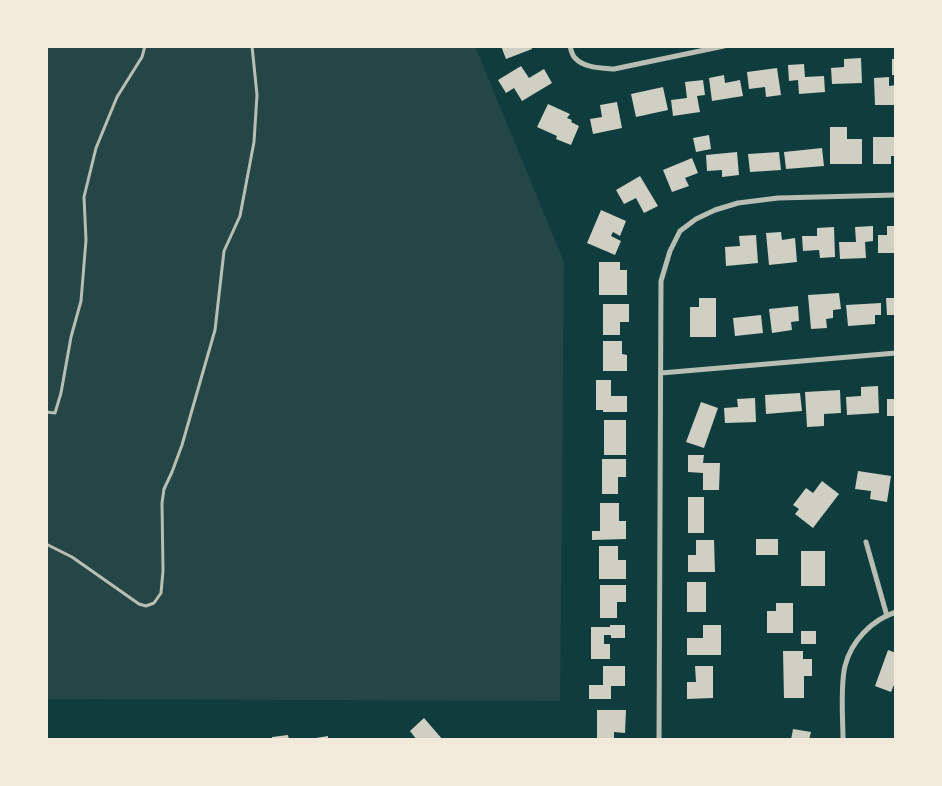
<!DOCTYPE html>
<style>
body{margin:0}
#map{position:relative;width:942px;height:786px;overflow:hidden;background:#0f3d3e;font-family:"Roboto Condensed",sans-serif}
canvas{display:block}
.frame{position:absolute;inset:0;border:48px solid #f1e9da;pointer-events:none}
</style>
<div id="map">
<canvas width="942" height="786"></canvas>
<div class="frame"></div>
</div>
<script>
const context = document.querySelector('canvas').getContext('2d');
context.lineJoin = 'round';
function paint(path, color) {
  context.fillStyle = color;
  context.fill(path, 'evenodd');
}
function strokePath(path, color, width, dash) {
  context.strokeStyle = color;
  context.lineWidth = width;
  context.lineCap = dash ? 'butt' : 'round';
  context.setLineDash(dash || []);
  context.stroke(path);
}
paint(new Path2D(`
 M46,46H475L564,262L560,701L46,699Z`), '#244646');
paint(new Path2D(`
 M501,46H531L532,49L506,59Z
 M861,58L862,83L832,84L831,68L844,67V59Z
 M892,59H896V75H892Z
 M804,64L805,77L824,76L825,92L799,94L798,80L789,81L788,65Z
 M521,66L529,78L544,69L552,83L522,101L514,88L506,93L498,80Z
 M777,68L781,95L766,97L765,87L749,89L747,72Z
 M724,75L725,83L740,80L743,96L712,101L709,78Z
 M889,77V86L896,85V105H875L874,78Z
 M703,80L705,95L697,96L700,112L673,116L671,100L687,98L685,82Z
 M663,87L668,110L636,117L631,94Z
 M617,102L622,128L593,134L590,119L602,117L600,105Z
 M548,104L570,114L567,118L572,120L571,122L579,126L571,145L556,139L557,136L537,127Z
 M830,127H847V139H862V164H830Z
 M709,135L711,149L696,152L693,138Z
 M873,137H896V156H891V164H873Z
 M822,148L824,166L786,169L784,152Z
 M737,152L739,175L722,177V170L707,171L706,155Z
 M779,152L781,170L750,172L748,154Z
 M692,158L698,173L685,178L689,186L672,192L663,170Z
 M640,176L658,206L644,213L636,198L624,204L616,190Z
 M601,210L626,221L620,236L613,232L611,236L621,241L615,255L587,243Z
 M873,226V241L865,242L866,258L840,259L839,242H856L855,227Z
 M887,226H896V253H878V235H887Z
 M834,227L835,257L820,258L819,250L803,251L802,236H817V228Z
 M781,232L782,240L795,238L797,262L769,265L766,233Z
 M756,235L758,263L726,266L725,247L740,246L739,236Z
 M599,262H620V270H627V295H599Z
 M839,293L841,309L833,310V318L826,319L827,328L811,329L808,295Z
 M699,298H716V337H690V307H699Z
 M886,298H896V315H887Z
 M881,303V315H875V324L848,326L846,305Z
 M603,304H629V322H620V335H603Z
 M798,306L799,321L791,322L792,330L772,333L769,309Z
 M761,315L763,333L735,336L733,318Z
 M603,341H622V354L627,355V371H603Z
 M596,380H611V396H627V412H603V410H596Z
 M878,386L879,413L847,415L846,397L861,396V387Z
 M840,390L841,413L824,414V426L807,427L805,392Z
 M800,393L802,411L766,414L765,395Z
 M755,398L756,422L725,423L724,408L738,407L737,399Z
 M887,399H896V416H887Z
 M701,402L718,408L704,448L686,442Z
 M604,420H626V455H604Z
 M688,455H704L703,463H720L719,490H703V473L688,472Z
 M602,459H626V477H618V494H602Z
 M858,471L891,476L887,502L870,499L871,491L855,489Z
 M822,481L839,494L813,528L795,514L799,509L793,505L806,488L813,493Z
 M688,497H704V533H688Z
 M600,503H619V521H626V539L592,540V531H600Z
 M756,539H778V555H756Z
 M696,540H714L715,572H688V555H696Z
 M599,546H618V560H626V579H599Z
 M801,551H825V586H801Z
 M687,582H706V612H687Z
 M600,585H626V602H617V618H600Z
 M776,603H793V633H767V611H776Z
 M610,625H625V638H611V635H604V644H610V659H591V627H610Z
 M703,625H721V655H687V638H703Z
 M801,631H816V644H801Z
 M888,650L896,653V680L891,692L875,686Z
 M783,651H803V659H812V676H804V698H784Z
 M603,666H625V686H611V699H589V685H603Z
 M695,666H713V698L687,699V682H696Z
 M597,710H626L625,733L614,732V740H597Z
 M424,718L443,740H417L410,731Z
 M793,729L811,732L809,740H791Z
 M288,735L289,740H272V737Z
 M328,736V740H310V739Z`), '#cfcfc3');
strokePath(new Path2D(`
 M46,412L55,413L61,393L71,337L81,301L86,240L84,197L96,148L117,97L142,57L145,46
 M46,544L72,557L139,604L146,606L154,603L161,593L163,571L162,503L164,489L172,472L182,445L215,330L224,251L240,216L254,142L257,95L252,46`), '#b8beb3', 3);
strokePath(new Path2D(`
 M570,46C571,50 572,55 575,58C584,68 601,68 614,69L724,46
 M661,373L896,353
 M866,542L887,616
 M659,740L661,281L670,251L680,231L696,219L715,210L738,203L778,198L896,195
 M843,740C843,718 840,687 845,666C851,642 871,620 896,612`), '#b8beb3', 5);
</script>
